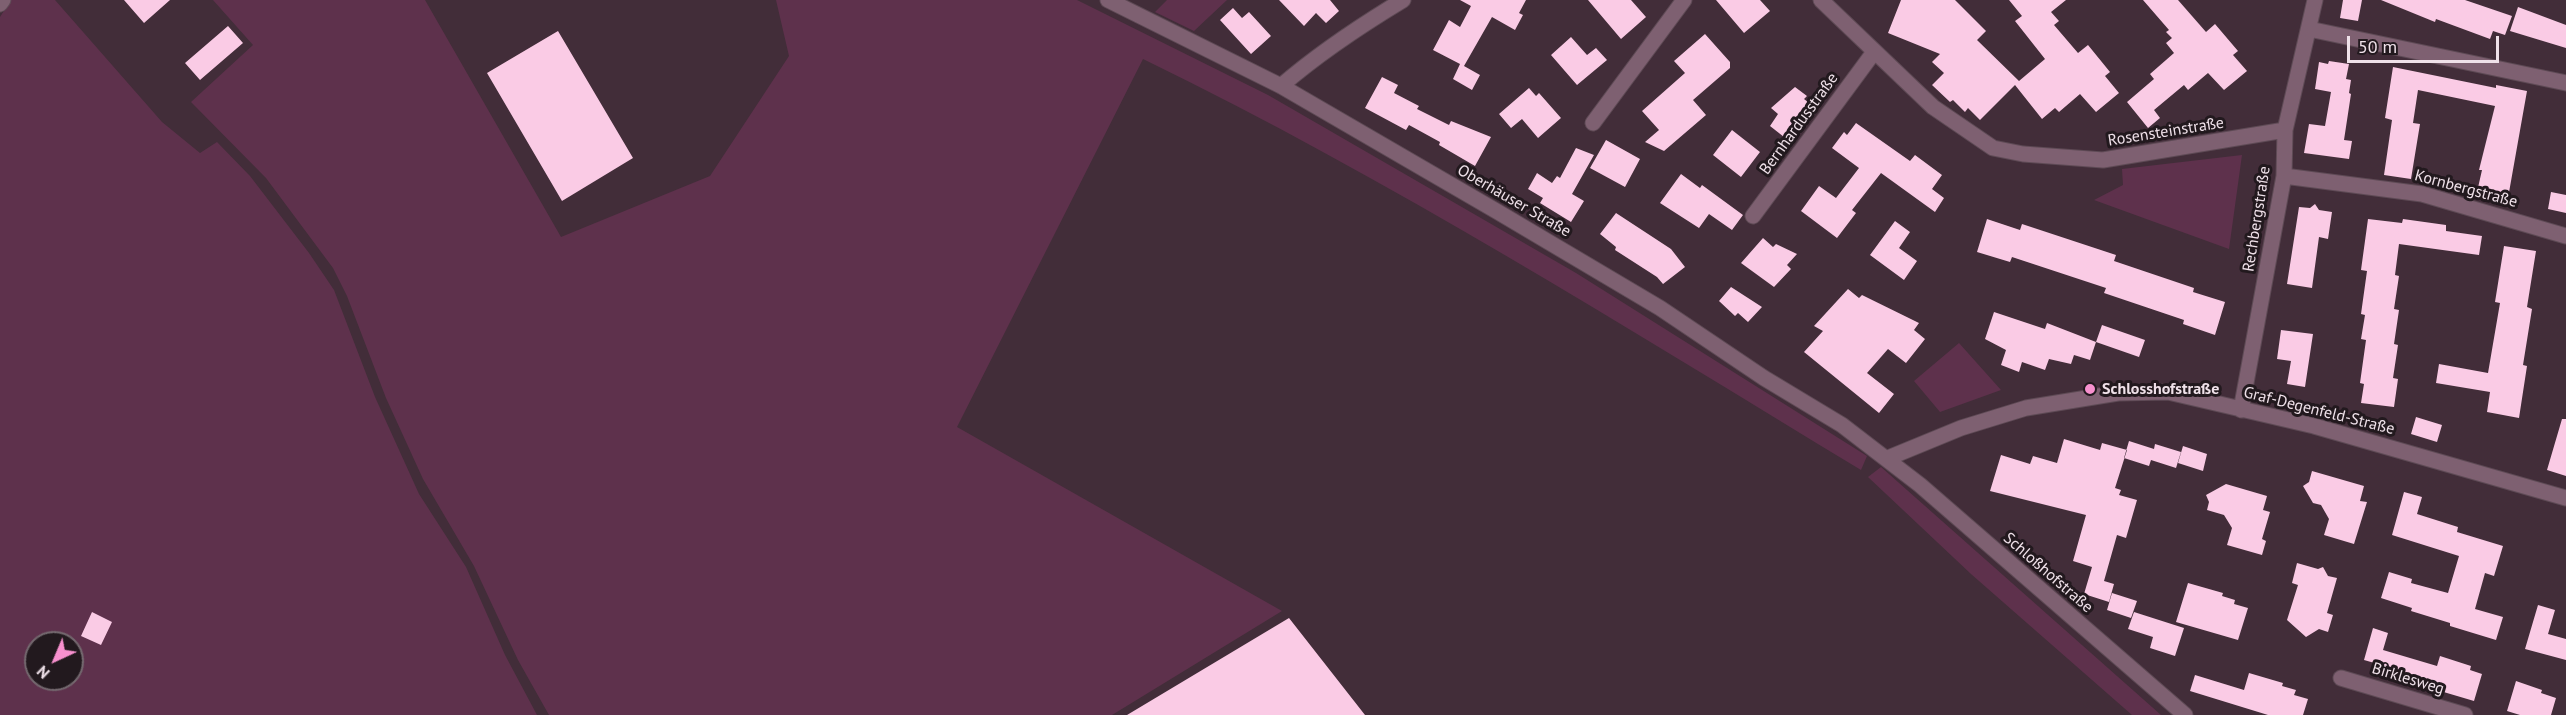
<!DOCTYPE html>
<meta charset="utf-8">
<style>
body{margin:0}
#map{position:relative;width:2566px;height:715px;overflow:hidden;background:#422d39;font-family:"PT Sans",sans-serif}
canvas{display:block}
.north{position:absolute;left:24px;top:631px;width:60px;height:60px;box-sizing:border-box;background:#22191e;border:2px solid #74696f;border-radius:50%;rotate:224deg;font-size:16px;font-weight:700;line-height:24px;text-align:center;color:#efe1e9}
.north::after{content:'';display:block;margin:auto;width:21px;height:27px;background:#f790ce;clip-path:polygon(50% 0,100% 100%,50% 72%,0 100%)}
.scale{position:absolute;left:2347px;top:36px;width:152px;height:27px;box-sizing:border-box;border:3px solid #efe1e9;border-top:0;padding-left:8px;font-size:18px;line-height:21px;white-space:nowrap;color:#efe1e9;-webkit-text-stroke:4px #22191e;paint-order:stroke}
</style>
<div id="map">
<canvas width="2566" height="715"></canvas>
<div class="north">N</div>
<div class="scale">50 m</div>
</div>
<script>
const context = document.querySelector('canvas').getContext('2d');
context.lineJoin = 'round';
function paint(path, color) {
  context.fillStyle = color;
  context.fill(path, 'evenodd');
}
function strokePath(path, color, width, dash) {
  context.strokeStyle = color;
  context.lineWidth = width;
  context.lineCap = dash ? 'butt' : 'round';
  context.setLineDash(dash || []);
  context.stroke(path);
}
function write(font, color, halo, rows, align = 'center') {
  context.font = font + ' "PT Sans",sans-serif';
  context.lineWidth = 6;
  context.setLineDash([]);
  context.textBaseline = 'middle';
  context.strokeStyle = halo;
  context.fillStyle = color;
  for (const [text, x, y, turn = 0] of rows) {
    context.save();
    context.translate(x, y);
    context.rotate((+turn || 0) * Math.PI / 180);
    context.textAlign = isNaN(turn) ? turn : align;
    if (halo) context.strokeText(text, 0, 0);
    context.fillText(text, 0, 0);
    context.restore();
  }
}
paint(new Path2D(`
 M11,0H55L162,122L200,153L217,142L250,176L309,253L334,290L375,397L419,494L466,567L505,655L537,715H0V17ZM36,643H72V679H36Z
 M213,0H425L561,237L710,176L789,56L776,0H1077L1268,95L1576,273L1867,456L1861,470C1625,327 1392,180 1143,59L957,427L1282,611L1112,715H549L518,660L474,566L423,479L386,398L347,296L333,268L266,178L191,102L253,45Z
 M1167,0H1227L1194,31L1155,12Z
 M2242,155L2229,249L2094,200L2123,185L2122,169Z
 M1959,343L2001,390L1940,412L1914,381Z
 M1881,467L2161,715H2132L1971,574L1868,477Z`), '#5e314c');
paint(new Path2D(`
 M124,0H170L144,23Z
 M1279,0H1330L1339,11L1326,23L1316,13L1304,26Z
 M1460,0H1526L1519,13L1523,15L1515,30L1492,17L1464,66L1480,75L1472,90L1453,79L1460,64L1433,50L1449,20L1460,27L1471,6Z
 M1588,0H1631L1646,17L1621,39Z
 M1716,0H1760L1770,11L1744,33Z
 M1901,0H1955L1986,31L1977,40L2019,81L2045,59L2015,21L2022,16L2009,0H2066L2051,12L2059,21L2054,25L2078,53L2088,45L2110,72L2105,76L2119,93L2096,112L2080,94L2059,112L2055,108L2042,119L2015,85L1980,120L1968,108L1965,112L1953,100L1950,102L1932,85L1944,73L1932,62L1940,54L1888,33Z
 M2143,0H2178L2206,32L2215,24L2238,51L2233,55L2247,71L2224,90L2208,73L2188,90L2184,85L2154,110L2160,118L2148,128L2127,102L2154,79L2150,74L2174,53L2166,43L2172,38L2166,32L2169,30Z
 M2343,0H2362L2358,21L2340,18Z
 M2381,0H2465L2512,16L2505,35L2493,31L2490,39L2436,19L2435,22Z
 M2518,7L2566,25V48L2510,31Z
 M1233,8L1242,18L1249,12L1271,36L1251,54L1220,20Z
 M228,26L243,43L200,80L185,63Z
 M558,31L633,158L562,201L487,73Z
 M1705,34L1730,62V68L1693,100L1706,115L1664,151L1645,142L1659,130L1642,111L1685,73L1674,61Z
 M1571,37L1587,55L1596,48L1607,60L1577,85L1551,55Z
 M2329,61L2349,64L2346,79L2351,80L2349,93L2351,94L2344,140L2352,141L2349,159L2304,153L2309,124L2325,126L2331,92L2315,89L2319,62L2328,64Z
 M2393,67L2496,88V85L2527,91L2508,198L2477,192L2482,170H2479L2495,106L2418,90L2413,123L2420,124L2411,179L2384,175L2392,120L2385,118Z
 M1382,77L1398,85L1394,93L1419,106L1417,109L1449,125L1451,121L1491,137L1475,166L1439,145L1440,142L1409,125L1406,130L1365,108Z
 M1795,87L1807,96L1804,99L1818,110L1805,127L1796,120L1784,137L1770,126L1778,114L1771,108Z
 M1529,88L1536,96L1539,93L1561,118L1538,138L1522,119L1511,128L1499,114Z
 M1856,123L1910,161L1915,155L1942,175L1932,189L1944,198L1935,212L1881,173L1852,210L1856,213L1837,238L1801,211L1819,186L1836,198L1859,168L1832,148L1844,132L1847,135Z
 M1732,130L1760,152L1741,177L1713,155Z
 M1606,140L1640,159L1625,187L1590,168Z
 M1576,148L1594,155L1572,194L1584,201L1571,222L1540,203L1543,198L1528,189L1537,173L1552,183L1557,176L1560,178Z
 M1681,174L1700,188L1702,185L1743,215L1732,230L1709,214L1699,228L1660,203Z
 M2551,192L2566,195V213L2548,209Z
 M2315,204L2319,210L2332,212L2328,239L2319,237L2312,288L2287,284L2299,207L2310,208Z
 M1616,213L1671,249L1685,267L1663,284L1657,277L1615,250L1616,247L1600,234Z
 M1987,219L2020,230L2022,224L2116,255L2114,261L2194,288L2193,292L2225,302L2215,335L2183,324L2184,320L2104,293L2106,288L2012,257L2010,262L1977,252Z
 M2368,219L2402,223L2403,219L2446,225V231L2482,236L2479,255L2399,244L2395,275L2399,276L2394,309L2399,310L2394,344L2398,345L2393,378L2398,379L2394,407L2361,403L2364,384L2360,383L2366,340L2361,339L2365,315L2361,314L2367,271L2361,270Z
 M1895,221L1910,232L1899,248L1917,261L1904,280L1870,255Z
 M1763,238L1773,247L1776,244L1797,254L1787,265L1791,269L1774,287L1741,263Z
 M2504,246L2536,251L2527,307L2532,309L2523,365L2527,366L2519,418L2487,412L2490,392L2436,383L2439,364L2488,373L2500,303L2495,302Z
 M1731,287L1762,307L1748,322L1738,313L1735,316L1719,301Z
 M1848,289L1859,298L1862,295L1919,323L1914,330L1925,339L1906,363L1888,349L1867,373L1894,394L1879,413L1804,352L1823,331L1814,326Z
 M1994,312L2045,329L2047,323L2096,342L2090,360L2074,355L2071,364L2049,359L2045,370L2022,362L2019,372L2001,365L2006,350L1985,339Z
 M2102,325L2145,340L2139,357L2096,342Z
 M2281,330L2313,334L2305,387L2287,384L2291,361L2277,359Z
 M2416,417L2442,425L2437,442L2411,434Z
 M2562,419H2566V476L2547,470Z
 M2064,439L2100,450L2102,443L2127,450L2115,488L2121,490L2119,495L2137,500L2126,538L2117,535L2104,581L2114,584L2109,602L2084,594L2092,567L2073,561L2086,515L1990,491L2001,455L2030,464L2033,456L2057,463Z
 M2129,441L2154,449L2155,444L2181,452L2176,468L2151,460L2149,466L2124,458Z
 M2183,446L2207,454L2203,471L2178,463Z
 M2312,471L2364,486L2360,501L2367,502L2354,544L2324,535L2329,519L2321,505L2313,503L2303,486L2309,482Z
 M2226,484L2267,496L2263,510L2270,512L2262,539L2266,541L2262,555L2227,545L2232,528L2224,515L2207,510L2209,502L2206,495Z
 M2404,492L2422,497L2417,514L2458,527L2457,532L2503,546L2494,576L2485,573L2475,609L2503,617L2496,640L2450,626V623L2411,611L2412,608L2381,598L2389,572L2412,579L2411,583L2448,593L2459,556L2392,535Z
 M2297,563L2318,569L2323,567L2328,576L2337,578L2327,613L2333,615L2328,632L2319,629L2306,637L2287,620L2298,585L2292,583Z
 M2188,583L2223,593L2222,596L2235,600L2234,604L2248,608L2238,640L2176,622Z
 M2112,593L2137,601L2131,618L2107,610Z
 M2538,605L2555,610L2548,634L2566,639V660L2525,649Z
 M92,612L112,622L101,645L81,636Z
 M2134,612L2184,628L2175,656L2150,648L2153,637L2128,629Z
 M1289,618L1365,715H1127Z
 M2373,628L2388,633L2383,650L2437,666L2440,656L2471,666L2470,670L2482,674L2474,701L2376,672L2378,664L2364,660Z
 M2249,673L2283,683L2282,686L2296,690L2294,695L2308,699L2303,715H2268L2190,691L2195,675L2244,690Z
 M2516,681L2542,690L2541,693L2556,698L2551,715H2520L2507,711Z`), '#facbe5');
const street = new Path2D(`
 M1108,0L1281,86L1498,212L1660,308L1764,378L1842,425L1920,485L2185,715
 M1821,0L1933,107L1993,148L2023,154L2103,160L2285,130
 M0,4L3,0
 M2309,29L2566,83
 M1281,86C1319,53 1360,26 1403,0
 M1593,123L1684,0
 M2284,176L2422,194L2566,236
 M1753,216L1874,52
 M2241,410L2284,176L2285,130L2315,0
 M1888,458L1961,428L2026,408L2118,393L2168,392L2314,426L2566,498
 M2341,678L2465,715`);
strokePath(street, '#5e4a55', 17);
strokePath(street, '#7e6071', 15);
for (const [x, y, r, color] of [
 [2090,389,6,"#f790ce"]
]) {
  const dot = new Path2D();
  dot.arc(x, y, r, 0, 2 * Math.PI);
  context.fillStyle = color;
  context.fill(dot);
  strokePath(dot, '#22191e', 2);
}
write('16px', '#efe1e9', '#22191e', [
 ["Bernhardusstraße",1799,124,-54],
 ["Rosensteinstraße",2166,132,-9],
 ["Kornbergstraße",2466,189,15],
 ["Oberhäuser Straße",1514,201,30],
 ["Rechbergstraße",2257,219,-81],
 ["Graf-Degenfeld-Straße",2319,411,14],
 ["Schloßhofstraße",2048,573,41],
 ["Birklesweg",2408,679,17]
]);
write('bold 16px', '#efe1e9', '#22191e', [
 ["Schlosshofstraße",2102,389]
], 'left');
</script>
